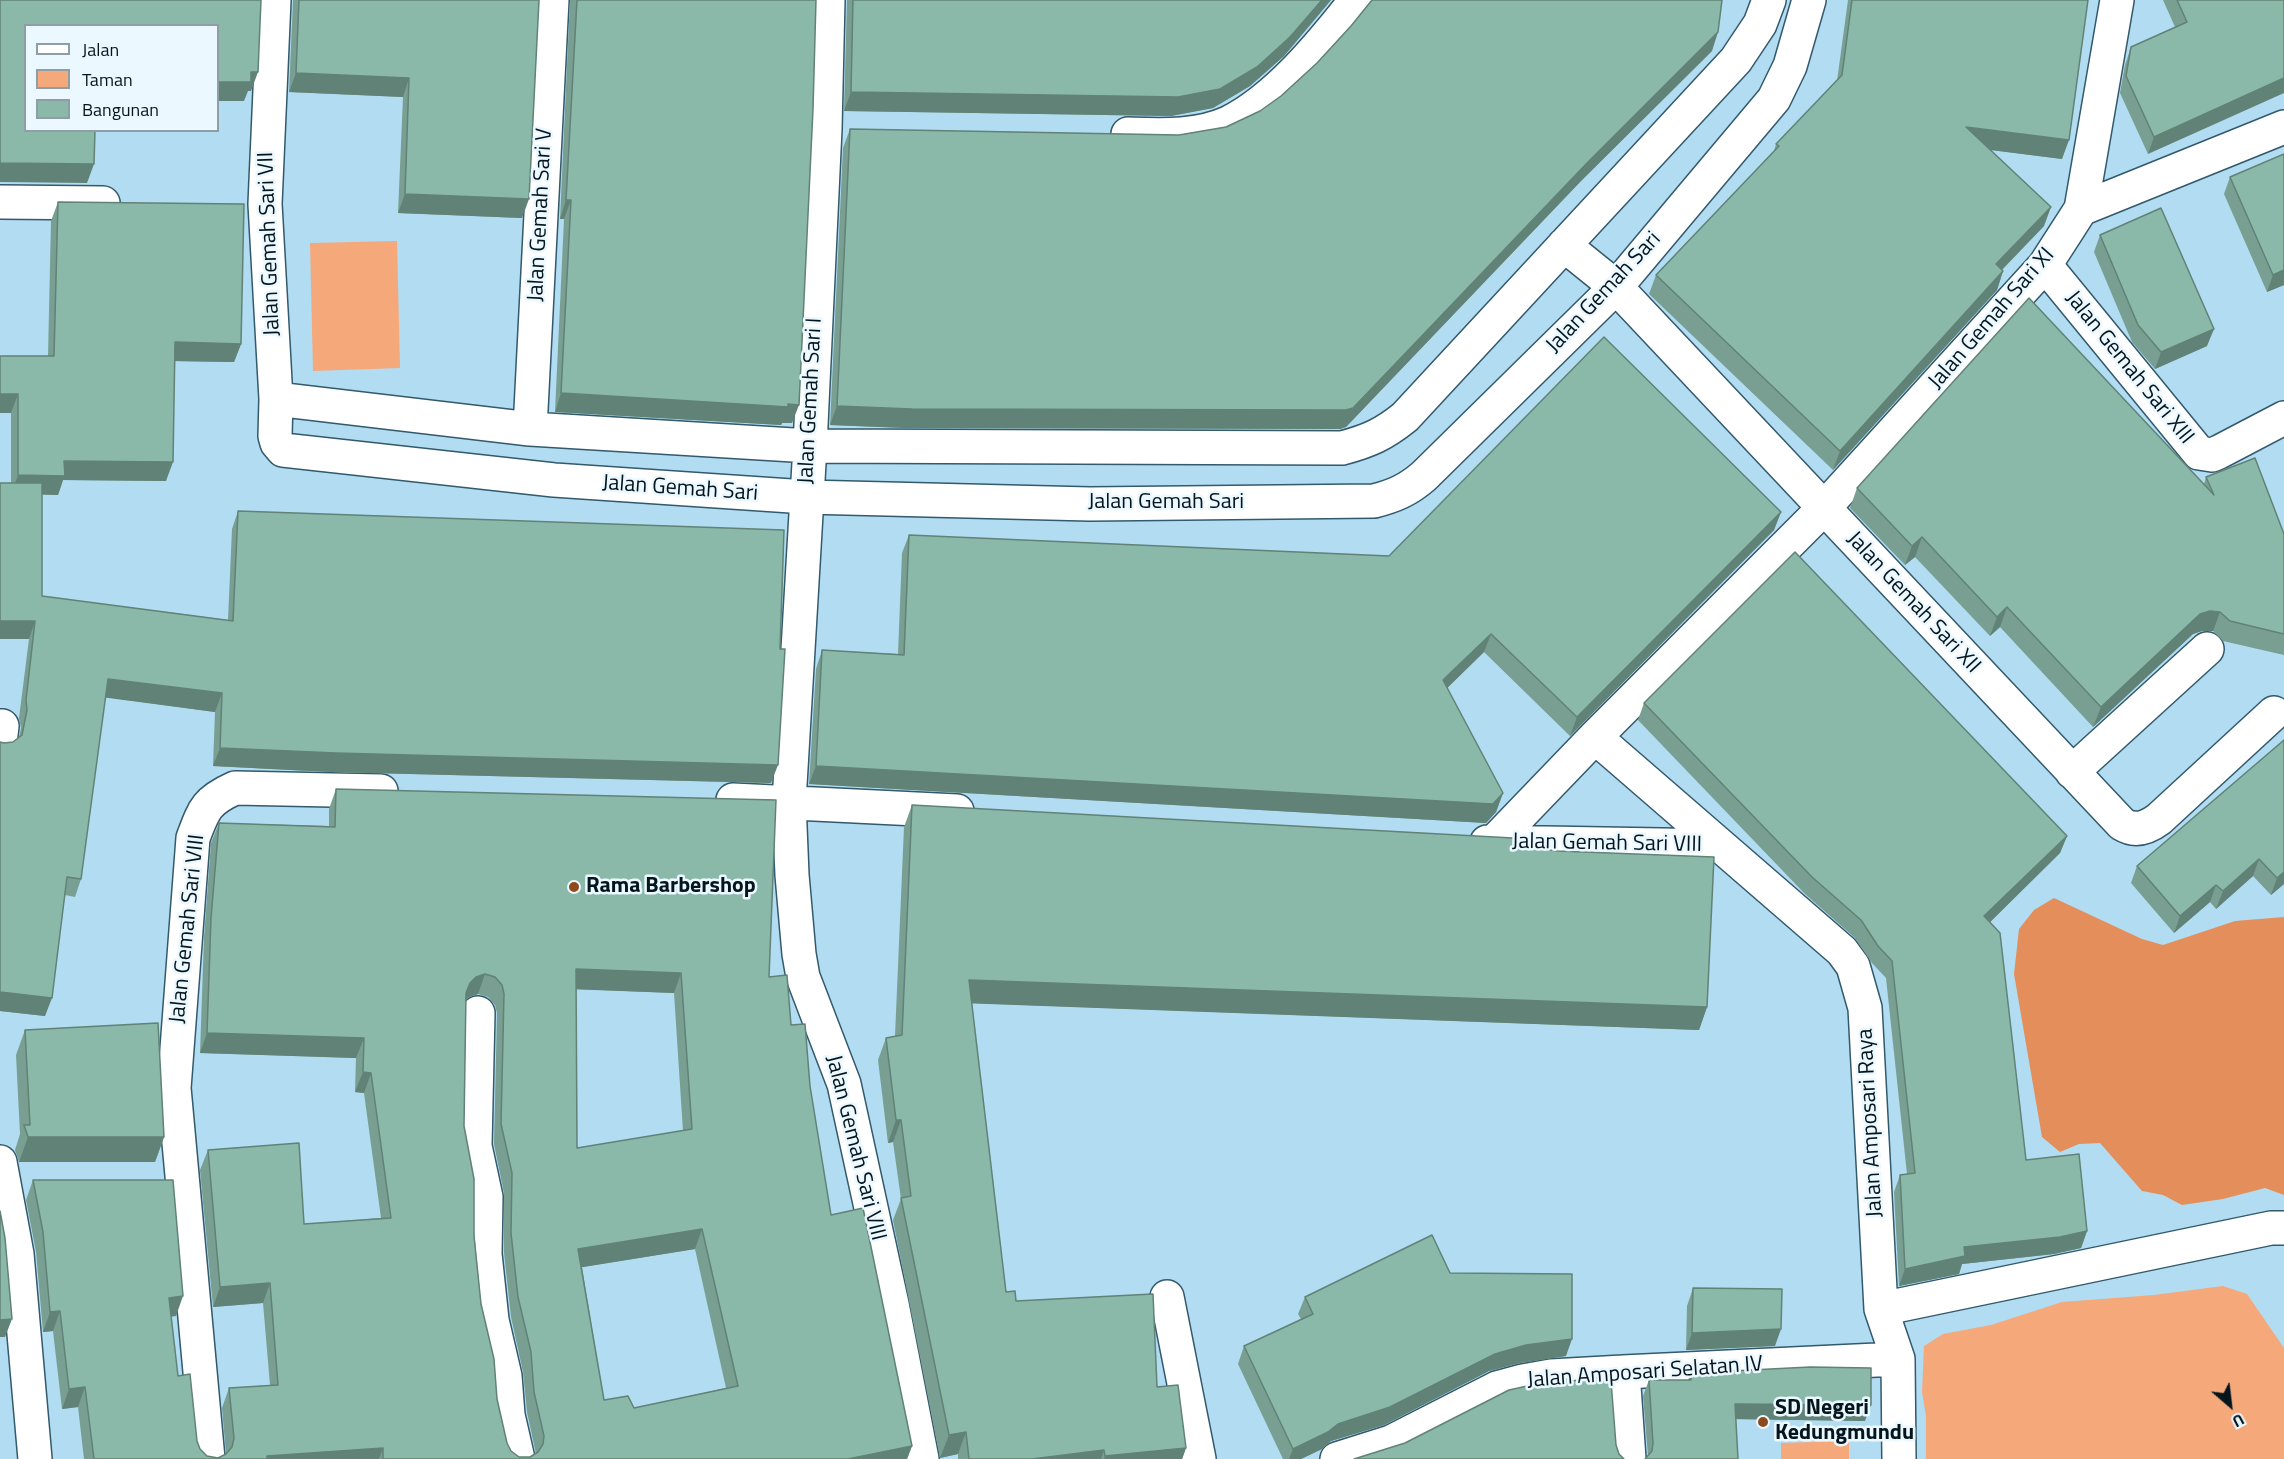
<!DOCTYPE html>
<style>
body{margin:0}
#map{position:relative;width:2284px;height:1459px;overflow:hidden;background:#b1dcf2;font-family:"Titillium Web",sans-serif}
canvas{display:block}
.legend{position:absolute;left:24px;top:24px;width:195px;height:108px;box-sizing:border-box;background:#ebf8ff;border:2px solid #8f9da4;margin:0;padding:8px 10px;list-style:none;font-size:18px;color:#05151c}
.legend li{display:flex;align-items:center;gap:12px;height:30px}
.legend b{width:30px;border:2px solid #8f9da4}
.north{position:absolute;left:2200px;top:1375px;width:60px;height:60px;-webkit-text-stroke:4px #ebf8ff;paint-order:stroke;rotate:152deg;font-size:16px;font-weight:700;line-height:24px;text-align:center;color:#05151c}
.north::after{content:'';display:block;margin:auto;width:21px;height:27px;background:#05151c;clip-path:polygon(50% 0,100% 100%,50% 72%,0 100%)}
</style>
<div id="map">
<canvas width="2284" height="1459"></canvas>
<ul class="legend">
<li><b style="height:8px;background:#fff"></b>Jalan</li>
<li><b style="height:16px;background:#f5a87a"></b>Taman</li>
<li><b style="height:16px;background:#8bb9a9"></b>Bangunan</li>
</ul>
<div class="north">U</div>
</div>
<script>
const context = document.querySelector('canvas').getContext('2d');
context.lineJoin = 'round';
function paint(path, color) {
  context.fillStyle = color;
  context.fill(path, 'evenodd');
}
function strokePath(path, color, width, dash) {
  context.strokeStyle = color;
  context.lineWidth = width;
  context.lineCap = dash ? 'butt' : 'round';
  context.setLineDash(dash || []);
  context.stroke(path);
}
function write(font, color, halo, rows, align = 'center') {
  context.font = font + ' "Titillium Web",sans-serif';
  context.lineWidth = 5;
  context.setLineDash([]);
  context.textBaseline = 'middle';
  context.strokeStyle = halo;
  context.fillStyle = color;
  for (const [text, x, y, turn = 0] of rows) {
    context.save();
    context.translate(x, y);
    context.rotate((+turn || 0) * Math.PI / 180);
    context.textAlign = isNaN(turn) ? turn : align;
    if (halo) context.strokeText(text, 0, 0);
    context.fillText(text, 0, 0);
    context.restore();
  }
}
paint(new Path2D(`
 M397,241L400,368L313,371L310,243Z
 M2223,1286L2247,1294L2284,1348V1459H1926V1416L1922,1392L1924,1346L1943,1334L1991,1325L2062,1302L2154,1295Z
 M1849,1441V1459H1781V1443Z`), '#f5a87a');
paint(new Path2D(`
 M2054,898L2142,939L2163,945L2235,921L2284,917V1195L2265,1188L2223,1199L2182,1205L2163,1195L2142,1191L2100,1143L2079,1144L2060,1152L2042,1137L2014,974L2019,929L2034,910Z`), '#e48f5b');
const street = new Path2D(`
 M274,0L265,204L276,399L275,436L277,443L283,450L554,480L806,497L1090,504L1374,501C1394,496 1408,490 1424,476L1616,287L1774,99L1790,66L1809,0
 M828,0L825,129L810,446L789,802L792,875L799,954L803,977L844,1084L892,1304L922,1459
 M1128,134C1161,135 1197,137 1228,123C1277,99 1323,42 1356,0
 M0,202L103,203
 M2081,209L2117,0
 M1564,245L1616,287L2122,824C2135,832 2147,828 2159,819L2274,713
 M2045,265L2199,453L2212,455L2219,452L2284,418
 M276,399L530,429L810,446L1342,448C1369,441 1384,434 1405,417L1736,60L1760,24L1769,0
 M530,429L552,0
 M1595,737L1842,951L1853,966L1865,1008L1881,1309L1898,1359L1899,1459
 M0,743L2,726
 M2072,772L2207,649
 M733,800L957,811
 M1487,842L1720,846
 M1494,842L1595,737L1824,508L2045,265L2081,209L2284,127
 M478,1013L475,1146L486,1197L485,1254L492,1320L505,1376L508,1415L518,1459
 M0,1162L17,1254L35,1459
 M1167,1297L1199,1459
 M1881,1309L2271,1228H2284
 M1623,1372L1629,1459
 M208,1459L174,1088L193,838C204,809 206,801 235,788L381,791
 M1337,1459L1391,1442L1497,1388L1523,1381L1551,1376L1623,1372L1898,1359`);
strokePath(street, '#32596c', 36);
strokePath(street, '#fff', 33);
paint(new Path2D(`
 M293,0H539L522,218L398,213L403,97L289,92Z
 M570,0H816L792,423H782L781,425L555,412L564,219H560Z
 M847,0H1331L1284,56L1250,86L1213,108L1171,116L844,111Z
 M1848,0H2088L2062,159L1991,150L2044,226L2002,270L2003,271L1997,290L1833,470L1649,294L1656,275L1774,151L1776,144L1837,81Z
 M2163,0H2284L2148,154L2120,93L2125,65L2131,47L2175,27Z
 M1351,26L1712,51L1581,181L1346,427L1340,429L905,428L830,425L843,148L850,129L1179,135L1226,127L1260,111L1281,96L1317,63Z
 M2284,154V285L2267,292L2224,194L2230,177Z
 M58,202L241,344L234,362L175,361L166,481L63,480L58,495L42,494V596L228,620L232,529L238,511L771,783L330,772L213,766L215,712L105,697L81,879L75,897L65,895L45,1016L0,1011V742L4,743L13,742L19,738L21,728L19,718L29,639L11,483V413H0V356H48L51,221Z
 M2100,235L2207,346L2155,369L2132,342L2094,252Z
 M2206,477L2284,534V655L2223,641L2213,631H2202L2193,634L2093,727L2000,627L1990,636L1915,557L1905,565L1850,508L1857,488L2204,484Z
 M1781,512L1774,530L1570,736L1484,652L1447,688L1503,793L1496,812L1486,823L809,784L816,669L822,650L898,654L902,553L909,535L1389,556Z
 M1644,703L2067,836L2060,853L1990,922L2026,1160L2087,1231L2081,1248L2054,1254L1962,1264L1959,1274L1899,1286L1894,1192L1900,1175L1907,1174L1886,978L1872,963L1854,937L1805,894L1638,720Z
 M2284,740V884L2271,895L2253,876L2216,909L2210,902L2174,933L2131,883L2137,866Z
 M336,789L769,977L791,1025L810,1086L831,1215L912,1446L907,1459H84L78,1407L62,1409L53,1331L43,1332L36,1252L26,1200L33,1180L176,1316H171L178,1376L197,1441L200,1449L207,1456L218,1458L226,1454L222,1408L229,1388L270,1385L263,1303L213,1307L200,1170L208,1150L304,1224L381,1218L364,1093L355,1092L356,1058L200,1053L204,938L211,843L219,823L329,826V809ZM576,989L674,993L683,1131L577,1148ZM478,994L488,997L495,1005L497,1013L494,1144L504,1193V1253L511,1317L523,1372L527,1412L536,1454L530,1457H519L511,1451L507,1443L497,1399L481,1304L464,1126L466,999L469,997ZM695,1249L726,1388L634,1408L604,1400L582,1267Z
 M912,805L1536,848L1707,1007L1699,1030L972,1003L1006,1292L1016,1301L1157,1387L1186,1448L1182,1459H958V1454L940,1458L893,1220L901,1199L893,1142L888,1143L878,1060L886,1038L895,1036L904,827Z
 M25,1030L164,1137L155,1162H19L15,1150L20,1134L16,1055Z
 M1693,1288L1775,1346L1686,1350L1687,1306Z
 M1305,1297L1566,1356L1520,1363L1489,1371L1384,1425L1331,1441L1322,1449L1301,1459H1283L1238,1364L1244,1346L1301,1319L1298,1314Z
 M1691,1373L1865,1421L1736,1419L1648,1456L1643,1396L1649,1380H1688Z`), '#789f91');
paint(new Path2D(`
 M1322,0H1331L1284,56L1250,86L1213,108L1171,116L844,111L851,92Z
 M1718,32L1712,51L1581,181L1346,427L1340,429L905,428L830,425L837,406L1588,162Z
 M251,72H258L251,91H248L244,101H218V82Z
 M296,73L409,78L403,97L289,92Z
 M2284,78V93L2148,154L2154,137Z
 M1966,127L2069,140L2062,159L1959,146Z
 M0,163L94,164L87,183L0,182Z
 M405,194L529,199L522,218L398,213Z
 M566,200H571L564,219H560Z
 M2051,207L2044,226L1989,283L1996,264Z
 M2284,270V285L2267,292L2273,275Z
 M2003,271L1997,290L1833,470L1840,451Z
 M2214,329L2207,346L2155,369L2161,352Z
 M175,342L241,344L234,362L168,361Z
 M561,393L799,405L792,423H782L781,425L555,412Z
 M0,394H18L11,413H0Z
 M64,461L173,462L166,481L63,480L58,495L11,494L18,475Z
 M1781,512L1774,530L1570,736L1577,717Z
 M1922,537L1915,557L1905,565L1912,546Z
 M2007,607L2000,627L1990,636L1997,617Z
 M2210,611L2220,612L2213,631H2202L2193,634L2093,727L2101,707L2200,614Z
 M0,621H35L29,639H0Z
 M1491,634L1484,652L1436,699L1443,680Z
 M108,679L222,693L215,712L101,697Z
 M220,748L778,765L771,783L330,772L213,766Z
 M816,766L1503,793L1496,812L1486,823L809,784Z
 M2067,836L2060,853L1978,934L1984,916Z
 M2259,859L2253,876L2216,909L2223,891Z
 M2284,872V884L2271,895L2277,878Z
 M2216,885L2210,902L2174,933L2180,916Z
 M576,969L681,973L674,993L568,989Z
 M485,974L478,994L469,997L462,1003L470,983L476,977Z
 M969,980L1707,1007L1699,1030L961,1003Z
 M0,992L52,998L45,1016L0,1011Z
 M207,1033L364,1038L356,1058L200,1053Z
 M363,1072L371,1073L364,1093L355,1092Z
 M896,1120H901L893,1142L888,1143Z
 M28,1137H164L155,1162H19Z
 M702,1229L695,1249L571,1269L578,1249Z
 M2087,1231L2081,1248L2054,1254L1962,1264L1959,1274L1899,1286L1905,1269L1964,1247Z
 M270,1283L263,1303L213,1307L220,1287Z
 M183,1296L176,1316L162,1318L169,1298Z
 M60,1311L53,1331L43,1332L50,1312Z
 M12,1319L5,1337H0V1320Z
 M1781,1329L1775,1346L1686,1350L1692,1333Z
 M1572,1339L1566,1356L1520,1363L1489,1371L1384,1425L1331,1441L1322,1449L1301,1459H1289L1293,1449L1338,1424L1495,1354L1526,1345Z
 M85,1387L78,1407L62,1409L69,1389Z
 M1735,1404L1871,1405L1865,1421L1729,1419Z
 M966,1432L958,1454L940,1458L949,1435Z
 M912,1446L907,1459H848Z
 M383,1448L379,1459H266L267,1456Z
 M1186,1448L1182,1459H1104L1105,1456Z
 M1104,1450L1101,1459H1032Z`), '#618276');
const building = new Path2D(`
 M0,0H261L258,72H251V82H218V26H26V130H95L94,164L0,163Z
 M299,0H539L529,199L405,194L409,78L296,73Z
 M577,0H816L813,109L799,405L788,404V407L561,393L571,200H566Z
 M853,0H1322L1290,37L1257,67L1220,89L1178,97L851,92Z
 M1372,0H1722L1718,32L1588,162L1353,408L1346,410L912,409L837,406L850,129L1179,135L1226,127L1260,111L1281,96L1317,63L1351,26Z
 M1852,0H2088L2069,140L1966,127L2051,207L1996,264L2003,271L1840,451L1656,275L1779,146L1776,144L1842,75Z
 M2177,0H2284V78L2154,137L2126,76L2131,47L2187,22Z
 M2284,154V270L2273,275L2230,177Z
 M58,202L244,204L241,344L175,342L173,462L64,461L65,476L18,475V394H0V356H54Z
 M2161,208L2214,329L2161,352L2138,325L2100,235Z
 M2029,298L2214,495L2206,477L2255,458L2284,534V634L2230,621L2220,612L2210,611L2200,614L2101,707L2007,607L1997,617L1922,537L1912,546L1857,488Z
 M1604,337L1781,512L1577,717L1491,634L1443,680L1503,793L1493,804L816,766L822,650L904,655L909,535L1389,556Z
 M0,483H42V596L233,621L238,511L784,530L780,649H785L778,765L336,753L220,748L222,693L108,679L81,879L67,877L52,998L0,992V742L4,743L13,742L22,735L27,710L26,700L35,621H0Z
 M1795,552L2067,836L1984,916L2000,933L2026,1160L2079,1154L2087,1231L2060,1237L1964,1247L1965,1256L1905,1269L1900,1175L1915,1173L1892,961L1878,946L1861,920L1812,877L1644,703Z
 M2284,740V872L2277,878L2259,859L2223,891L2216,885L2180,916L2137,866Z
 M336,789L776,800L769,977L787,975L791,1025L805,1024L810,1086L831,1215L863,1208L912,1446L848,1459H383V1448L267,1456V1459H94L85,1387L69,1389L60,1311L50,1312L43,1232L33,1180H173L183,1296L169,1298L178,1376L190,1374L197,1441L200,1449L207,1456L218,1458L226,1454L232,1447L234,1438L229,1388L278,1385L270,1283L220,1287L208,1150L299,1143L304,1224L391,1218L371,1073L363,1072L364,1038L207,1033L211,918L219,823L335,827ZM576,969L681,973L692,1129L577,1148ZM485,974L495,977L502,985L504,994L501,1124L512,1173L511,1233L518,1297L531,1352L534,1392L544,1436L543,1444L538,1452L530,1457H519L511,1451L507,1443L497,1399L494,1359L481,1304L474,1236V1179L464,1126L466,993L470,983L476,977ZM702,1229L738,1386L634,1408L628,1396L604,1400L578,1249Z
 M912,805L1531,839L1536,848L1558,851L1714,857L1707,1007L969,980L1006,1292L1015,1291L1016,1301L1153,1294L1157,1387L1178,1385L1186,1448L1105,1456L1104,1450L1032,1459H969L966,1432L949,1435L901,1198L911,1196L901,1120H896L886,1038L902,1035Z
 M158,1023L164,1137H28L24,1125H30L25,1030Z
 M0,1211L5,1238L12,1319L0,1320Z
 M1432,1235L1450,1273L1572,1274V1339L1526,1345L1495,1354L1390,1407L1338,1424L1328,1432L1293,1449L1244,1346L1313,1314L1305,1297Z
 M1693,1288L1782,1289L1781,1329L1692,1333Z
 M1810,1367L1871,1368V1405L1735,1404L1738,1459H1645L1652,1451L1653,1443L1649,1380H1691V1373Z
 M1600,1377V1381H1611L1616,1445L1619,1454L1624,1459H1354L1405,1443L1509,1390L1559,1379H1571V1381Z`);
paint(building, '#8bb9a9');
strokePath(building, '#618276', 1.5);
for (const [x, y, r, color] of [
 [574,887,6,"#8e4a1d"],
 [1763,1422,6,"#8e4a1d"]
]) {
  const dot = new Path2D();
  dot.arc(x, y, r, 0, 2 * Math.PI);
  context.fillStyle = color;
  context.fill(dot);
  strokePath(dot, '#ebf8ff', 2);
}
write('22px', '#05151c', '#ebf8ff', [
 ["Jalan Gemah Sari V",541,215,-87],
 ["Jalan Gemah Sari VII",270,244,-92],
 ["Jalan Gemah Sari",1604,293,-47],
 ["Jalan Gemah Sari XI",1992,319,-49],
 ["Jalan Gemah Sari XIII",2129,368,51],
 ["Jalan Gemah Sari I",811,401,-87],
 ["Jalan Gemah Sari",680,489,4],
 ["Jalan Gemah Sari",1166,503],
 ["Jalan Gemah Sari XII",1913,603,47],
 ["Jalan Gemah Sari VIII",1607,844,1],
 ["Jalan Gemah Sari VIII",188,929,-84],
 ["Jalan Amposari Raya",1871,1123,-93],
 ["Jalan Gemah Sari VIII",855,1148,76],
 ["Jalan Amposari Selatan IV",1645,1373,-4]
]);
write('bold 22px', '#05151c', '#ebf8ff', [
 ["Rama Barbershop",586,887],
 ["SD Negeri",1775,1409],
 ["Kedungmundu",1775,1434]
], 'left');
</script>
